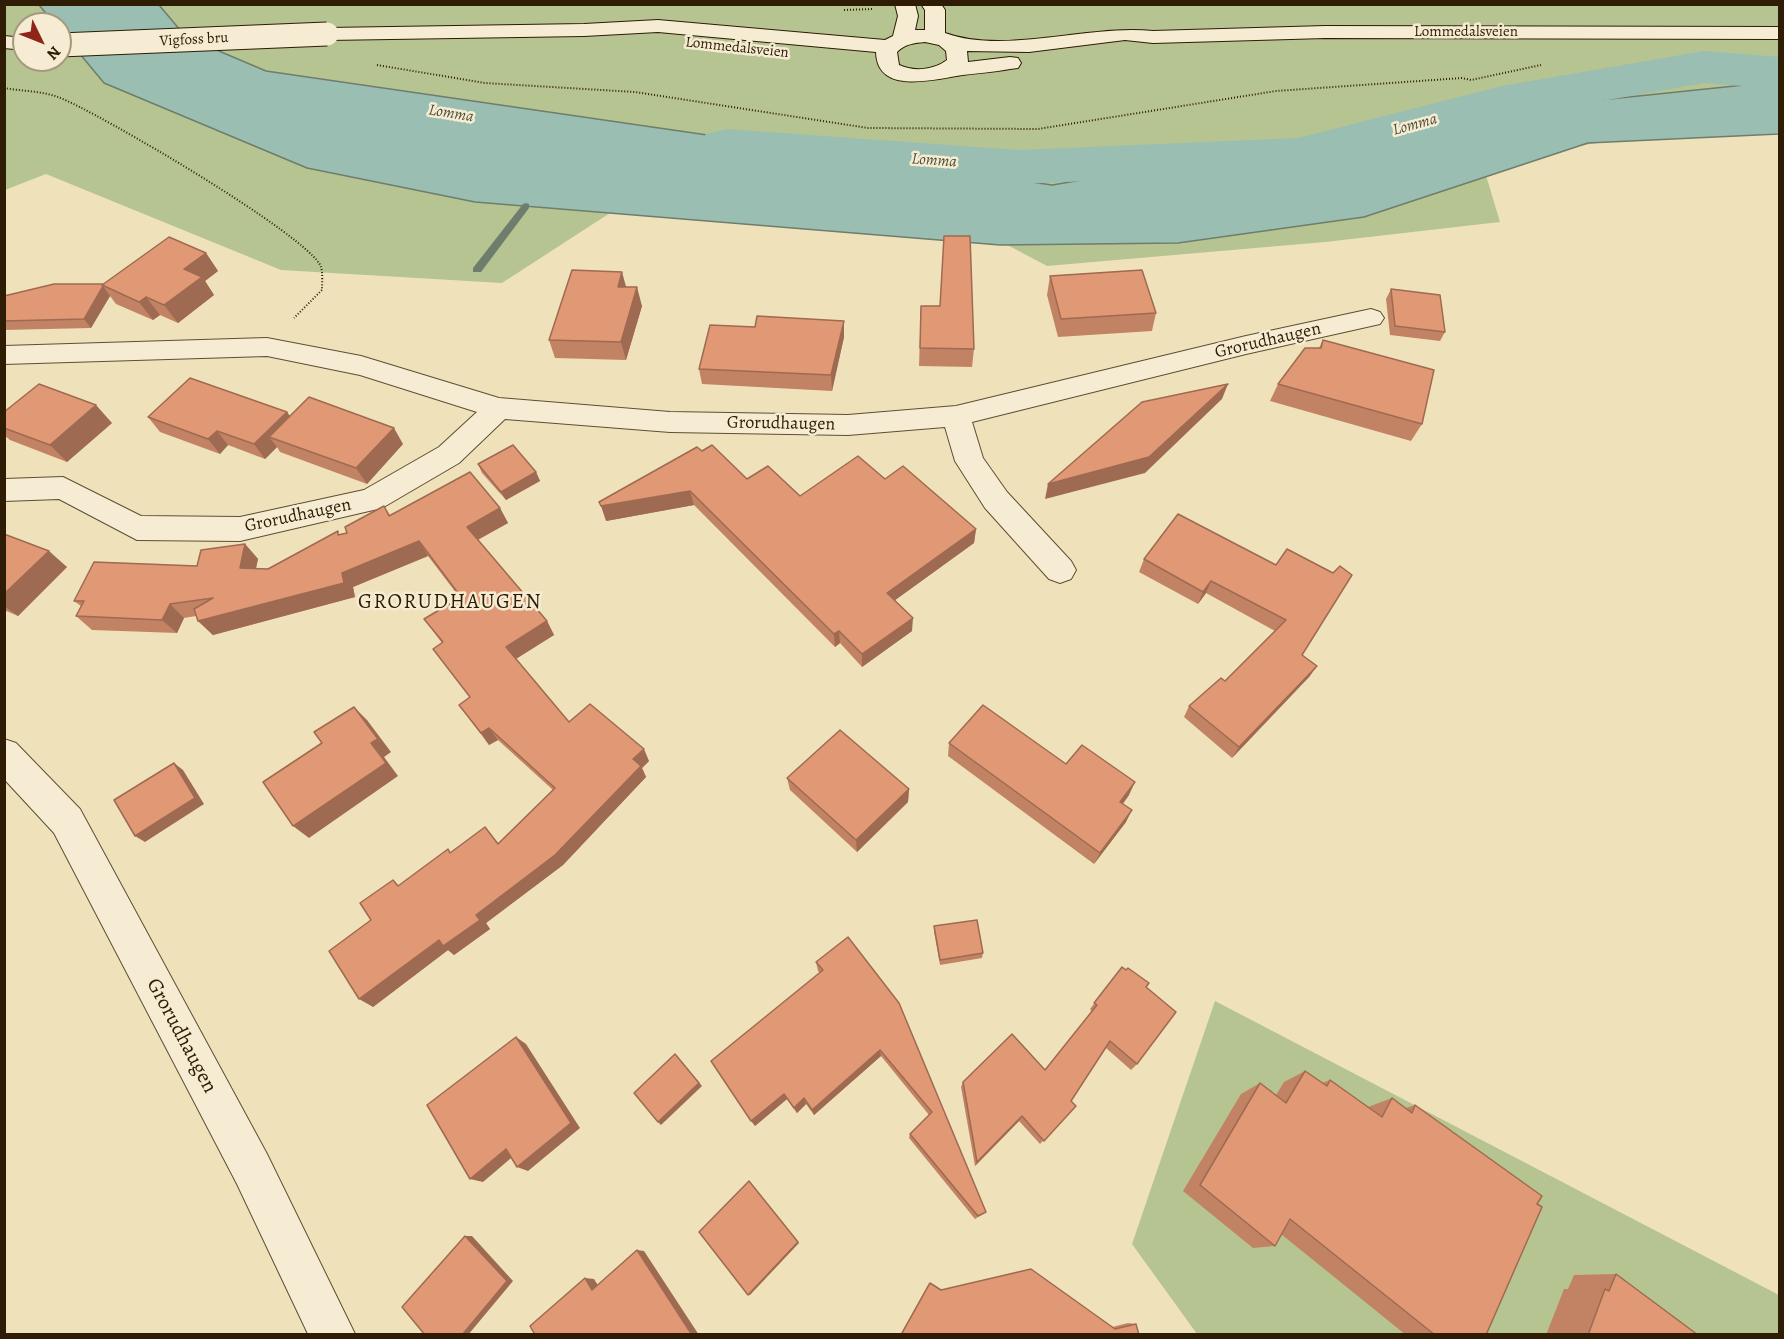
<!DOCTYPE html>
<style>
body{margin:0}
#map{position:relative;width:1784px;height:1339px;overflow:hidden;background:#efe2bb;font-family:Alegreya,serif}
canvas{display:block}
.frame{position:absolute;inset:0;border:6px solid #2e1c04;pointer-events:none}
.north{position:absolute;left:12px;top:12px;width:60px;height:60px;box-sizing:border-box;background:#f5ecd3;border:2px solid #a59980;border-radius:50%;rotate:133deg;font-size:16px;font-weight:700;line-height:24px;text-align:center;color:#2e1c04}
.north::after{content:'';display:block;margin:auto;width:21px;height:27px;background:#8f2418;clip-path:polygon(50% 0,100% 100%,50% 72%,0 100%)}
</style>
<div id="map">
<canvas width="1784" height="1339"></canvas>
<div class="frame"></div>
<div class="north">N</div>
</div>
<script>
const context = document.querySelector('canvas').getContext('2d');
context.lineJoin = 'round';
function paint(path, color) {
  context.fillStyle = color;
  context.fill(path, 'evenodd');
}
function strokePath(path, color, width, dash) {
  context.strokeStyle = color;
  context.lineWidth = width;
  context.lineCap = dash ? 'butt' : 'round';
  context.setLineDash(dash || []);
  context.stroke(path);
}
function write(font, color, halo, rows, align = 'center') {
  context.font = font + ' Alegreya,serif';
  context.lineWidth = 5;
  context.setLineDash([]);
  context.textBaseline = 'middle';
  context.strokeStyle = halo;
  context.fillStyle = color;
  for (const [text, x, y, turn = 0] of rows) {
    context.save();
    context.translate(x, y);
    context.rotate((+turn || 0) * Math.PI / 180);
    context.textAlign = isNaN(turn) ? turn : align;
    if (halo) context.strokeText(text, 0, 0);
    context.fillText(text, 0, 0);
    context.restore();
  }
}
paint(new Path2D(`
 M5,5H1779V127L1620,139L1482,162L1500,222L1325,242L1047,266L981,231L610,213L502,283L281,270L46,174L5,190ZM24,24H60V60H24Z
 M1215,1001L1779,1295V1334H1197L1132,1244Z`), '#b6c492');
const water = new Path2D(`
 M39,5H159L186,37L266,71L1052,185L1494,111L1754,84L1779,83V134L1588,143L1364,217L1178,243L1000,245L475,202L307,168L104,83L60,30V24H55Z`);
paint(water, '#9abeb1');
strokePath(water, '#6f7d6c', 1.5);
paint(new Path2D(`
 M526,203L529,204V208L481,272H473V268L523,204Z`), '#6f7d6c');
paint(new Path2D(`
 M1704,51L1780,57V89L1704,83L1506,118L1299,172L1019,184L726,163L706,158L698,146L706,134L726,129L1019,150L1298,138L1502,86Z`), '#9abeb1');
const street = new Path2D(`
 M1371,309L1380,312L1384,318L1380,324L1246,354L972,422L983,458L1007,492L1071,561L1076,570L1071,579L1060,583L1049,579L985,508L955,461L945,427L848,435L670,432L505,419L459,463L382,508L240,541L137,540L59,499L4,501V479L63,477L141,516L240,517L364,490L439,447L477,412L360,375L267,356L4,364V346L267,338L361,356L499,398L670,412L848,415L956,406L1246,336Z
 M4,739L16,743L80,809L267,1154L355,1334H308L237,1184L54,833L4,779Z`);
const secondary = new Path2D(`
 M895,4H915L918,16L915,30H925V10L921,4H941L945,10V33C1005,55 1089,24 1153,31L1325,26L1780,27V39L1325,38L1153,43L1125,40L1029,52L967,51L968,62L1010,57L1018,58L1021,63L1018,68L1010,69C994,72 978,73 963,75C935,79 877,96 876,52L658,32L584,36L327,40L320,38L317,34L320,30L327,28L584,24L658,20L885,40L893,36L898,16ZM925,42L939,45L946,51L947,60C934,70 914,72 899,65L897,52C905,44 914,43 925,42Z
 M4,36L24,38V50L4,48Z`);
strokePath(street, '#5e4e32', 2);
strokePath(secondary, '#2e1c04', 2);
strokePath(new Path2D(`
 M844,10L873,9
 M377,65L485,83L635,92L868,128L1038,129L1276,91L1462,78L1471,80L1541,65
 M4,88C21,91 42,91 58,97C96,111 311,237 321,267C323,273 322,283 322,290L294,318`), '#2e1c04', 2, [1, 2]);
paint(street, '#f5ecd3');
paint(secondary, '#f5ecd3');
const secondaryBridge = new Path2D(`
 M60,45L327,34`);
strokePath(secondaryBridge, '#2e1c04', 25, []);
strokePath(secondaryBridge, '#f5ecd3', 23);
paint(new Path2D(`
 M206,253L218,271L205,281L214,295L178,323L160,315L153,320L116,304L110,296L91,328L4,330V296L104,284Z
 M1050,276L1156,313L1152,331L1058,337L1047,295Z
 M626,287L642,306L626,360L555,358L549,340Z
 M1391,289L1445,332L1440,341L1390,335L1386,299Z
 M921,306L974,349L972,367L919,366Z
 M755,327L844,337L832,391L702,384L699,369Z
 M1323,340L1422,424L1411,441L1270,401L1278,384L1319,348Z
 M4,412L112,423L67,462L10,440L4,435Z
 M287,412L290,416L403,444L367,484L280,452L277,447L265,459L228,445L220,454L160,432L148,417Z
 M702,451L747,479L800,496L885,479L976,529L974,543L895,600L912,631L862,667L840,643L835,647L694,505L606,521Z
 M478,464L536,472L540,481L506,500L482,473Z
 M384,506L390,515L500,508L508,523L478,540L547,621L554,635L516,659L569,722L649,761L642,768L646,777L563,865L486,923L490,929L454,955L448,950L373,1007L371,920L400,885L448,849L451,853L485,827L498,843L553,790L498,740L489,745L459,705L470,697L433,649L442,643L424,619L460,598L428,556L353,587L355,597L213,635L198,621L196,616L184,618L177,633L92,630L76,616L81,606L74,601L197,566L245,544L258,559L256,568L268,569L340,534L347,533Z
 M4,534L67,567L18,616L4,610Z
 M1144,559L1276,565L1302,655L1317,666L1309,677L1232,758L1184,717L1189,706L1225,681L1275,631L1206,593L1198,604L1139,572Z
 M949,743L1129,795L1123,804L1126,822L1094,864L948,756Z
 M787,778L909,789L908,802L857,852L790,790Z
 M934,926L983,953L982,958L940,965L934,931Z
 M848,937L986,1212L975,1219L909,1138L910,1134L929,1115L881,1056L814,1115L806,1104L797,1113L787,1099L755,1126L820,973L818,971L816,962Z
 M1122,967L1146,987L1137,1064L1131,1070L1106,1048L1071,1101L1076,1106L1040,1144L1019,1121L975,1166L961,1087L963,1082L1045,1070L1092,1012L1090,1009Z
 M1305,1071L1322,1083L1330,1080L1368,1107L1392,1098L1406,1108L1415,1105L1537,1204L1486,1335H1406L1281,1234L1275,1246L1253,1248L1183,1191L1241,1094L1260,1083L1276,1095L1284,1082Z
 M1031,1269L1112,1327L1128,1323L1136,1324L1139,1335H900L929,1283L941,1290Z
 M1616,1274L1698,1335H1546L1564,1289H1568L1574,1275Z`), '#c28364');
paint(new Path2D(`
 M206,253L218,271L205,281L214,295L178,323L164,305L184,269Z
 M622,272L627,290L618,287Z
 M103,286L110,296L91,328L84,319Z
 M637,287L642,306L626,360L621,342Z
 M146,297L160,315L153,320L139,302Z
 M844,321V337L832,391L831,375Z
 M1228,384L1222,399L1145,473L1045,499L1048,484Z
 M96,405L112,423L67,462L50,445Z
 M287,412L297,427L269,437L277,447L265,459L254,444Z
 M394,428L403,444L367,484L356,468Z
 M217,431L228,445L220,454L208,439Z
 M536,472L540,481L506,500L501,492Z
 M690,491L694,505L606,521L601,506Z
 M500,508L508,523L475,541L467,527Z
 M976,529L974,543L887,606V593Z
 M419,541L428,556L353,587L355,597L213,635L198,621L342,573Z
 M245,544L258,559L253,582L240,568Z
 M49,551L67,567L18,616L4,606V594Z
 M1211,581L1206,593L1198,604L1203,592Z
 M170,604L184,618L177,633L162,620Z
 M913,618L912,631L862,667V654Z
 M547,621L554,635L514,660L506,647Z
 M839,631L840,643L835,647L834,634Z
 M1317,666L1309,677L1232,758L1239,747Z
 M354,707L367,720L391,752L384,757L398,776L309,838L293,826L371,743Z
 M489,728L498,740L489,745L481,733Z
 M644,749L649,761L642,768L646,777L563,865L486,923L490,929L454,955L448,950L373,1007L359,999L439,940L476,915L633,759Z
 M174,763L183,770L204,804L145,842L135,836Z
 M1135,782L1129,795L1115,814L1120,802Z
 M909,789L908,802L857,852L856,840Z
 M1132,810L1126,822L1094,864L1100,853Z
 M516,1037L526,1044L580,1128L528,1171L517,1167Z
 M880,1050L881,1056L814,1115L812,1110Z
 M675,1054L702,1086L661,1125L658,1122Z
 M784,1094L787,1099L755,1126L751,1121Z
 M804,1098L806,1104L797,1113L794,1108Z
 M1022,1116L1019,1121L975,1166L977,1162Z
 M506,1149L517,1153L483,1182L470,1179Z
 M749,1181L799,1243L750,1295H748Z
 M465,1236H472L513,1281L468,1335H462Z
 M637,1250L644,1251L699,1335H692Z
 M585,1278L594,1279L601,1290H592Z`), '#9e6a51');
const building = new Path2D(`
 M944,236H970L974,349L920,348L921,306H940Z
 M169,237L206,253L184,269L202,277L164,305L146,297L139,302L102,285Z
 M572,270L622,272L618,287H637L621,342L549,340Z
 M1142,270L1156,313L1061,319L1050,276Z
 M54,284H104L102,285L103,286L84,319L4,321V296Z
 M1391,289L1440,295L1445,332L1395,326Z
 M757,316L844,321L831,375L699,369L710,325L755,327Z
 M1323,340L1434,370L1422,424L1278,384L1305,348H1321Z
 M190,378L287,412L254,444L217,431L208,439L148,417Z
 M39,384L96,405L50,445L4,428V412Z
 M1228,384L1149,457L1048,484L1142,402Z
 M309,397L394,428L356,468L269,437Z
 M513,445L536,472L501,492L478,464Z
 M712,445L747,479L768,466L800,496L858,456L885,479L903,466L976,529L887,593L913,618L862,654L839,631L834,634L690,491L601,506L599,502L697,447L702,451Z
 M470,472L500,508L467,527L547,621L506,647L569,722L590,704L644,749L633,759L641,766L555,855L476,915L480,920L443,946L439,940L359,999L329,951L371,920L360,903L393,880L398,886L448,849L450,853L485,827L498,844L555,788L489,728L481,733L459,705L470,697L433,649L443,642L424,619L461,597L419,541L342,573L344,583L198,621L194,609L213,598L170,604L162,620L76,616L84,601H74L94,562L197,566L201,550L245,544L240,568L268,569L338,531V535L347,533L345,527L384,506L389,516Z
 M1178,514L1276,565L1287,549L1333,573L1340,566L1352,575L1302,655L1317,666L1239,747L1189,706L1221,678L1225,681L1286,620L1211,581L1203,592L1144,559Z
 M4,534L49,551L4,594Z
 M983,705L1066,764L1082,745L1135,782L1120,802L1132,810L1100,853L949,743Z
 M354,707L378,739L371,743L386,763L293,826L263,782L322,743L314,732Z
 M840,730L909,789L856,840L787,778Z
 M174,763L195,798L135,836L114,800Z
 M977,920L983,953L940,960L934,926Z
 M848,937L899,1003L986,1212L978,1216L910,1134L932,1112L880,1050L812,1110L804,1098L794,1108L784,1094L751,1121L711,1061L823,970L816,962Z
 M1122,967L1126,970L1128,968L1149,983L1146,987L1176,1012L1137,1064L1110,1041L1071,1101L1076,1106L1044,1141L1022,1116L977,1162L963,1082L1012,1034L1045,1070L1097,1005L1094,1003Z
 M516,1037L571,1123L517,1167L506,1149L470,1179L427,1105Z
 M675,1054L699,1083L658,1122L634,1093Z
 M1305,1071L1327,1086L1330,1080L1382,1117L1392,1098L1412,1113L1415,1105L1542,1196L1537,1204L1542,1207L1486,1335H1435L1290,1219L1275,1246L1200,1185L1260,1083L1286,1103Z
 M749,1181L798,1242L748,1295L699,1232Z
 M465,1236L507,1281L462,1335H425L402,1307Z
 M637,1250L692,1335H535L530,1326L585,1278L592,1290Z
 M1031,1269L1115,1329L1136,1324L1139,1335H901L930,1283L941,1290Z
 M1616,1274L1698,1335H1588L1605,1289L1609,1291Z`);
paint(building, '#e19874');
strokePath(building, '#9e6a51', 1.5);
write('15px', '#2e1c04', '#f5ecd3', [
 ["Lommedalsveien",1466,32],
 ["Vigfoss bru",194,40,-3],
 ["Lommedalsveien",737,48,6]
]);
write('italic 16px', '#4e4d38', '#f5ecd3', [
 ["Lomma",451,114,9],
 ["Lomma",1415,125,-15],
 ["Lomma",934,161,4]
]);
write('18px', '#2e1c04', '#f5ecd3', [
 ["Grorudhaugen",1268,341,-13],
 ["Grorudhaugen",781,424,1],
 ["Grorudhaugen",298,516,-12]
]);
context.letterSpacing = '1.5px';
write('21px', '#2e1c04', '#f5ecd3', [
 ["GRORUDHAUGEN",450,603]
]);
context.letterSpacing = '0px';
write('21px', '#2e1c04', '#f5ecd3', [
 ["Grorudhaugen",181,1036,62]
]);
</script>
